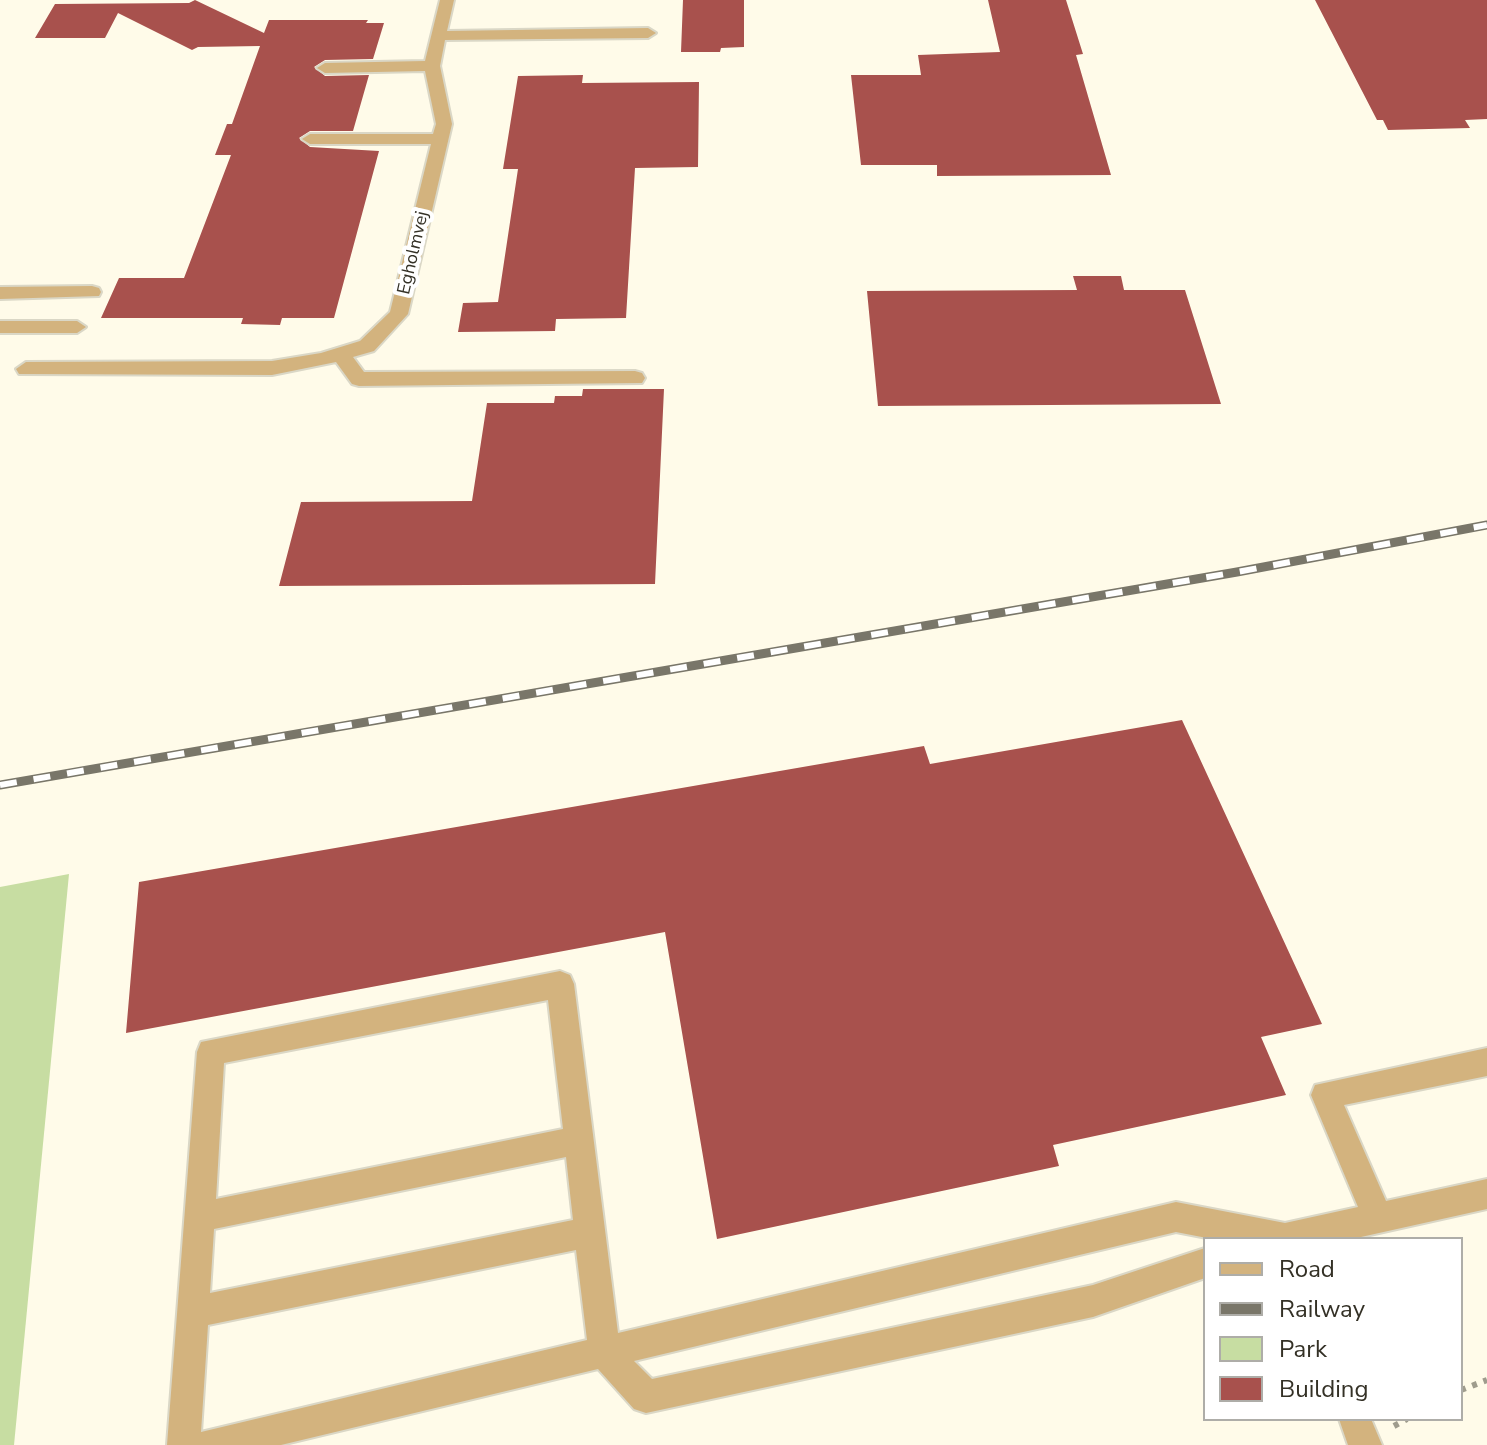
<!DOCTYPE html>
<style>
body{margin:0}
#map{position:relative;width:1487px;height:1445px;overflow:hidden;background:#fffbe9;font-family:"Nunito Sans",sans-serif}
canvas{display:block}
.legend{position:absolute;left:1203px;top:1237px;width:260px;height:184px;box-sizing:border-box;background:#fff;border:2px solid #aeada8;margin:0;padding:10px 14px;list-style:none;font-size:24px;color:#343126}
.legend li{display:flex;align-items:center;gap:16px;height:40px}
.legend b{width:40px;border:2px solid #aeada8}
</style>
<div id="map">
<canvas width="1487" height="1445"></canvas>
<ul class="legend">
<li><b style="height:10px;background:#d3b37e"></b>Road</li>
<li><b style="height:10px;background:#797669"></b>Railway</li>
<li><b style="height:22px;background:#c7dda2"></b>Park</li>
<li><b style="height:22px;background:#a8514d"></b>Building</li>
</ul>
</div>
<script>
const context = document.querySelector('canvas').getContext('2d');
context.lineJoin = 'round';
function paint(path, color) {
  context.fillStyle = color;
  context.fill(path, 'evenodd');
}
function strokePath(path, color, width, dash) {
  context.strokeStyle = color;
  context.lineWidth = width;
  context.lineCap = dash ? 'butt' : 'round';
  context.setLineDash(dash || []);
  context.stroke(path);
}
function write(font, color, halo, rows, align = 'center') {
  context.font = font + ' "Nunito Sans",sans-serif';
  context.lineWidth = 8;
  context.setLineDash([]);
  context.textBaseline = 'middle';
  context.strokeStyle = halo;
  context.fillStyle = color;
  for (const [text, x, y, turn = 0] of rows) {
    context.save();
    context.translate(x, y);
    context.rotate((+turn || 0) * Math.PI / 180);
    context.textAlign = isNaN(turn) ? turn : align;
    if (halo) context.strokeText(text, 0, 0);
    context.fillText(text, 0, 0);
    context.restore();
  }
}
paint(new Path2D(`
 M69,874L14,1445H0V887Z`), '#c7dda2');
paint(new Path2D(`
 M195,0L264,33L269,20H368L366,23H384L373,59L325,60L314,67L325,76L369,75L353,131H310L299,138L310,147L379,151L334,318H282L280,325L241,324L243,318H101L119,278H184L231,155H215L227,124H232L260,46L198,47L192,50L118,13L105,38H35L55,4L189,3Z
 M683,0H744V47L721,48L720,52H681Z
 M988,0H1066L1083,54L1076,55L1111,175L937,176V165H861L851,75H921L918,55L1000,52Z
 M1315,0H1487V119L1465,120L1470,128L1388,130L1383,120H1377Z
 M583,75L582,83L699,82L698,167L635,168L626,318L556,319L555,331L458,332L463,303L498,302L518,169H503L518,76Z
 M1073,276H1121L1124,290H1185L1221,404L878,406L867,291L1077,290Z
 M583,389H664L655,584L279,586L301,502L472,501L487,403H554L555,396H582Z
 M1182,720L1322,1024L1261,1037L1286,1095L1053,1145L1059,1166L717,1239L665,932L126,1033L139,882L924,746L930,764Z`), '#a8514d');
const minor = new Path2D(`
 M440,0H454L447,31L648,28L656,33L648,38L445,40L440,66L452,124L408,314L374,351L353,357L364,372L635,371L642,373L645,378L642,383L359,386L352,384L336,362L272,375L19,374L16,369L26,362L272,361L321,353L360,341L390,312L431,144H310L302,139L310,134H433L436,124L425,71L325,73L317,68L325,63L425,61Z
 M92,286L99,288L101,292L99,296L0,299V287Z
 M0,321H77L86,327L77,333H0Z
 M560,971L570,975L574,984L618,1333L1176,1202L1285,1223L1358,1207L1311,1095L1315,1085L1487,1048V1076L1344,1105L1386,1201L1487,1179V1209L1352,1239H1212L1176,1232L634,1361L652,1379L1093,1285L1205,1248V1278L1093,1317L646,1413L634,1409L598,1369L281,1445H167L197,1052L201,1042ZM548,1000L563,1129L216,1199L224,1063ZM566,1157L573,1220L210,1293L214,1229ZM576,1250L587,1340L201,1432L208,1325Z
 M1339,1419H1371L1382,1445H1348Z`);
strokePath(minor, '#dad7c6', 4);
strokePath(new Path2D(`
 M1461,1390L1487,1380
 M1394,1426L1407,1419`), '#9f9c8d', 6, [5, 7]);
paint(minor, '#d3b37e');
const rail = new Path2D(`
 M0,785L1237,572L1487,525`);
strokePath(rail, '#797669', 9);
strokePath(rail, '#fff', 6, [17]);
write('18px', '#343126', '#fff', [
 ["Egholmvej",414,253,-77]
]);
</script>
